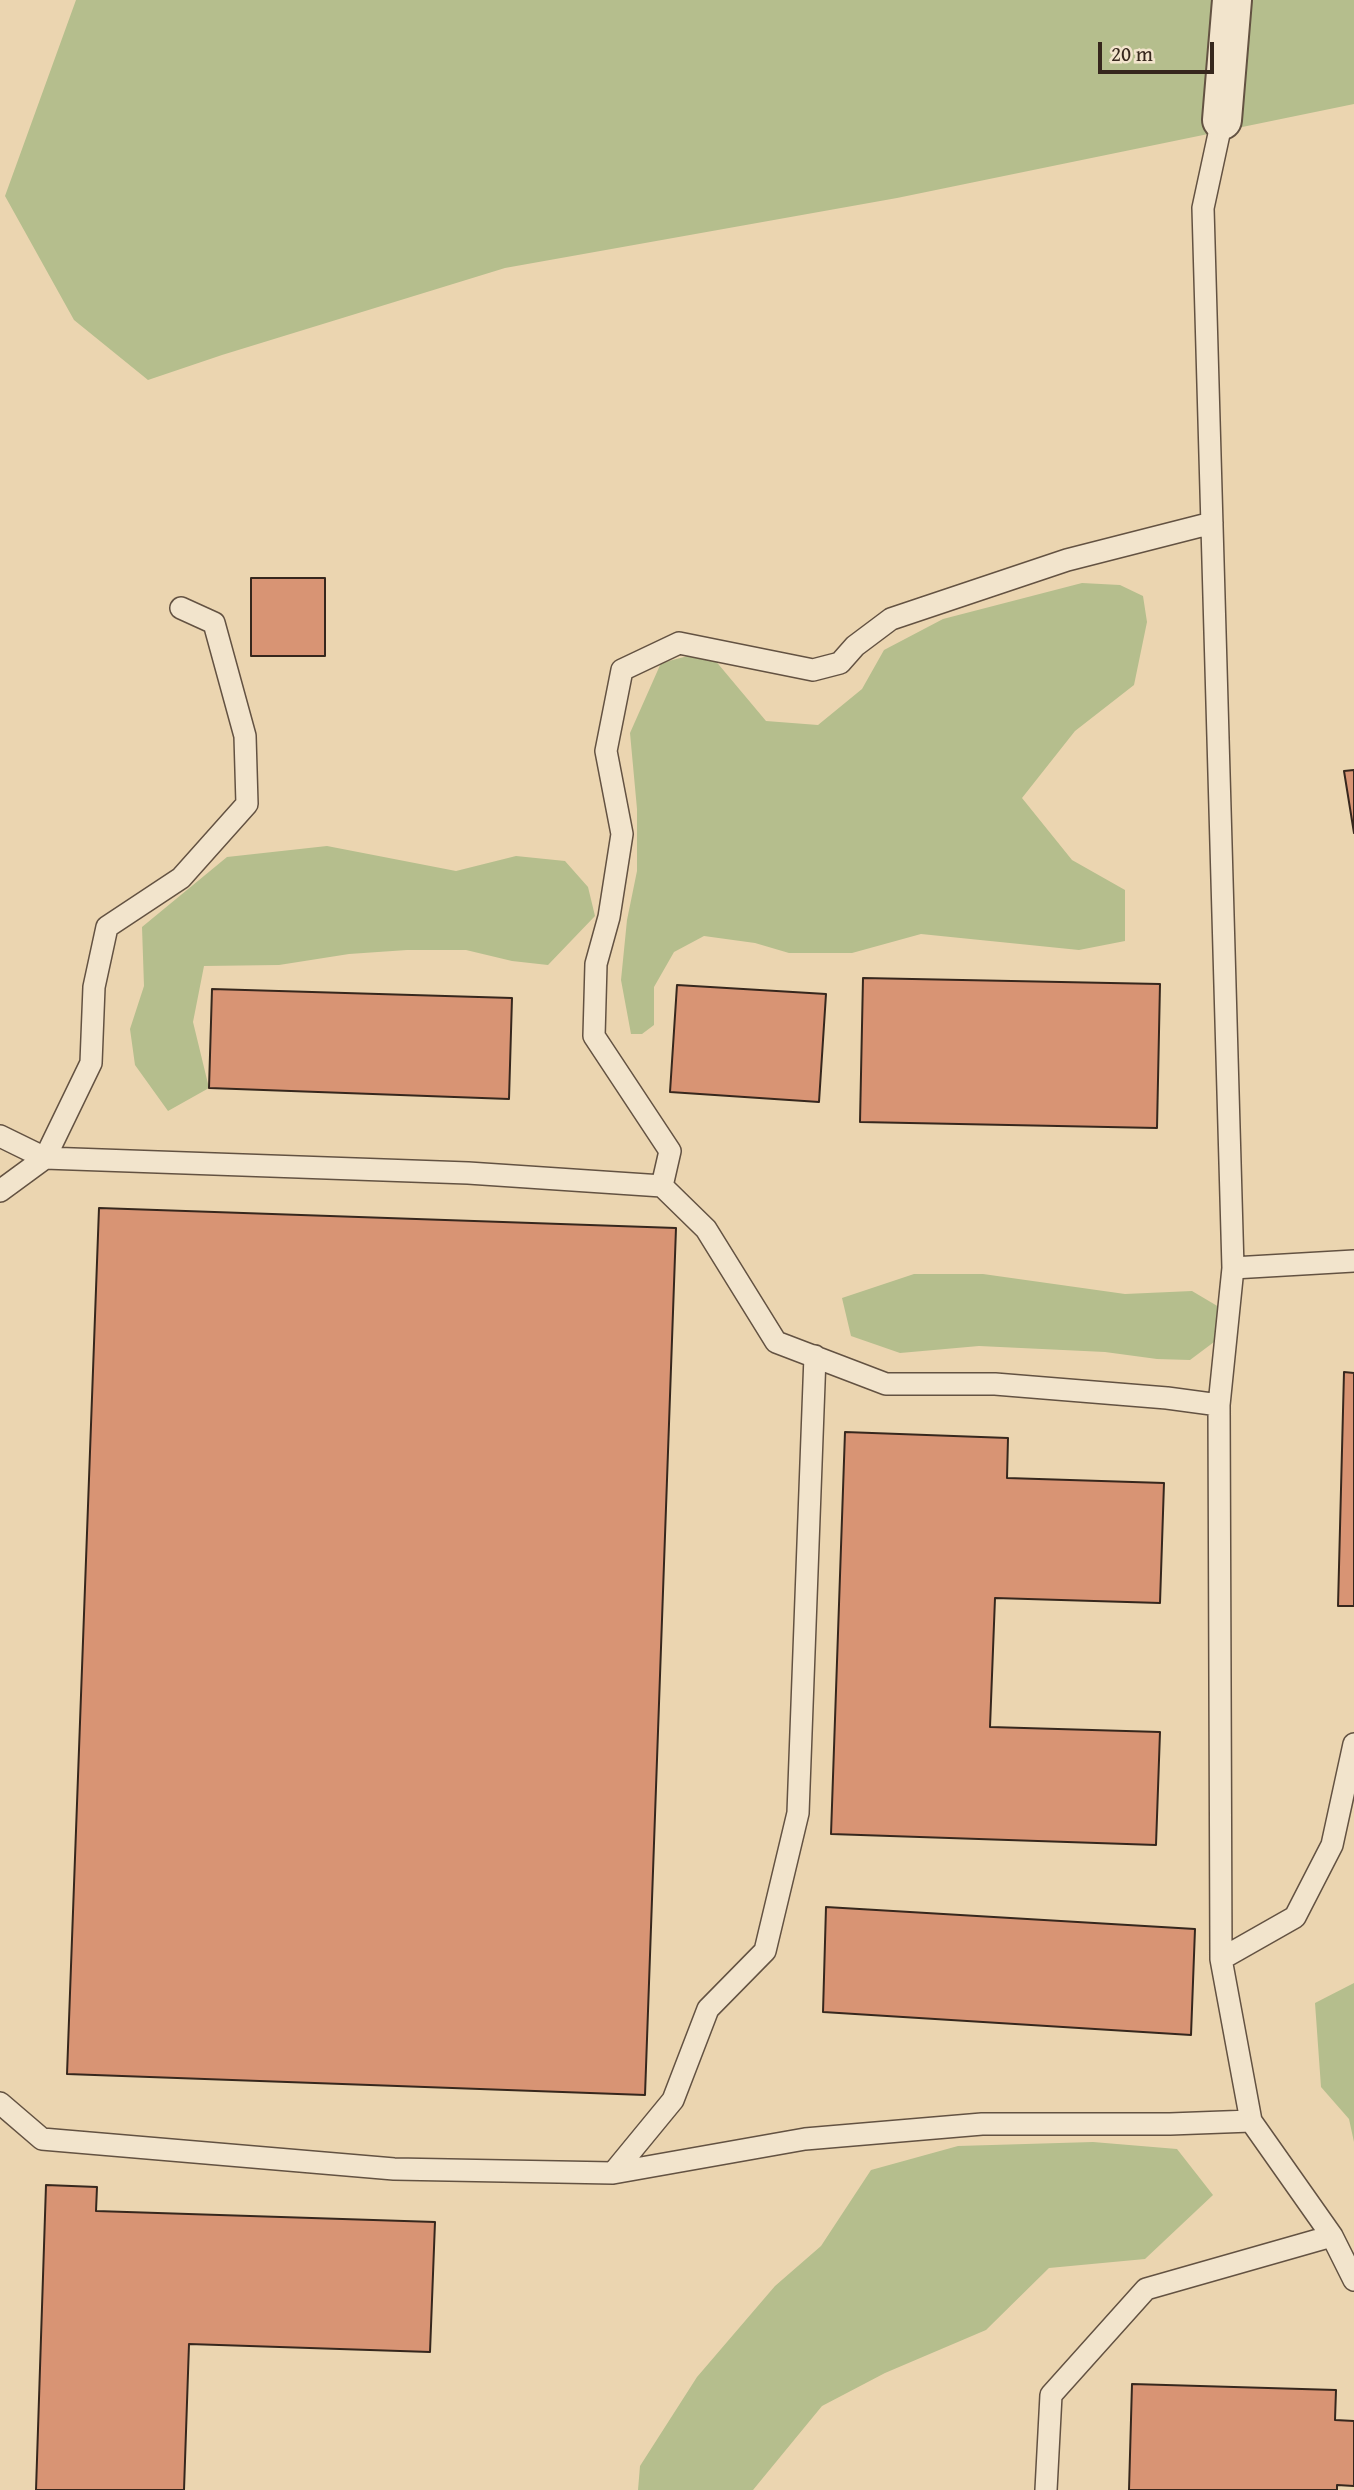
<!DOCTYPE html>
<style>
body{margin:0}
#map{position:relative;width:1354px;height:2490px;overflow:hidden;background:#ebd5b0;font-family:"Gentium Book Plus",serif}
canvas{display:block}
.scale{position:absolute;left:1098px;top:42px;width:116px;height:32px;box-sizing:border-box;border:4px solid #36271d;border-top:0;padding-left:9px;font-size:21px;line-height:24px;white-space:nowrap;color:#36271d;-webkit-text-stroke:5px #f2e4cc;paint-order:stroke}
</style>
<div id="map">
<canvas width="1354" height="2490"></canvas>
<div class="scale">20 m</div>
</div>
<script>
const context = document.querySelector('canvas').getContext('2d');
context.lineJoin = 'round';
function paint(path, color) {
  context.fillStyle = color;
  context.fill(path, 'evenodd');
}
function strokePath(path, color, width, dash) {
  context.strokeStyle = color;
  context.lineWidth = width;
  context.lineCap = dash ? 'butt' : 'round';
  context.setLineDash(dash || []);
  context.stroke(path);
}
paint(new Path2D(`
 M76,0H1354V104L897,198L505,268L222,355L148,380L74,320L5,196Z
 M1082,583L1120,585L1143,596L1147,622L1134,685L1075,731L1022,798L1072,860L1125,890V941L1079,950L921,934L852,953H789L755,943L704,936L674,952L654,987V1025L642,1034H631L621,980L627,920L637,871V809L630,733L661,663L688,656L714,659L766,721L818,725L862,689L884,650L943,619Z
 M327,846L456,871L516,856L565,861L588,887L595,916L548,965L512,961L466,950H407L349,954L279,965L204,966L193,1022L209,1088L168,1111L135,1065L130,1029L144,986L142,927L227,857Z
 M914,1274H983L1125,1294L1192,1291L1219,1307L1214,1342L1190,1360L1157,1359L1105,1352L979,1346L900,1353L851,1336L842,1298Z
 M1354,1983V2142L1349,2119L1321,2087L1315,2003Z
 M1093,2142L1177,2149L1213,2195L1145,2259L1049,2268L986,2330L885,2373L822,2406L753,2490H638L640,2466L697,2377L775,2286L821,2246L871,2170L958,2146Z`), '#b5be8d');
const building = new Path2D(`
 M251,578H325V656H251Z
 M1354,770V833L1344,771Z
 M863,978L1160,984L1157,1128L860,1122Z
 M677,985L826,994L819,1102L670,1092Z
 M212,989L512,998L509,1099L209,1088Z
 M99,1208L676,1228L645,2095L67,2074Z
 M1344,1372L1354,1373V1606H1338Z
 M845,1432L1008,1438L1007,1478L1164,1483L1160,1603L995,1598L990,1727L1160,1732L1156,1845L831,1834Z
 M826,1907L1195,1929L1191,2035L823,2012Z
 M46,2185L97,2187L96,2211L435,2222L430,2352L189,2344L184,2490H36Z
 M1132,2384L1336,2390L1335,2420L1354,2421V2486L1337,2485V2490H1129Z`);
paint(building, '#d89474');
strokePath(building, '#36271d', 2);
const service = new Path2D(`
 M1222,120L1203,208L1233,1268L1219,1405L1221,1959L1251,2121L1332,2236L1354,2280
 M0,1136L45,1158L91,1063L94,987L107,927L181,878L247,804L245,736L214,623L181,608
 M662,1186L670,1151L594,1036L596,964L609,917L622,834L606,751L622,670L679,643L813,670L840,663L855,646L891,619L1067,560L1212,523
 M0,1191L45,1158L468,1173L662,1186L706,1229L776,1342L886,1384H995L1167,1398L1219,1405
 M1233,1268L1354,1261
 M1221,1959L1295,1917L1332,1845L1354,1744
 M0,2103L42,2139L394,2169L613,2173L805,2139L982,2124H1170L1251,2121
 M613,2173L673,2100L708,2009L765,1951L798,1813L815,1356
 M1046,2490L1051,2395L1146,2289L1332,2236`);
const minor = new Path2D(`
 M1222,120L1232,0`);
strokePath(service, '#635242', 24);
strokePath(minor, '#635242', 42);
strokePath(service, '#f2e4cc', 21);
strokePath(minor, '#f2e4cc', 38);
</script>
